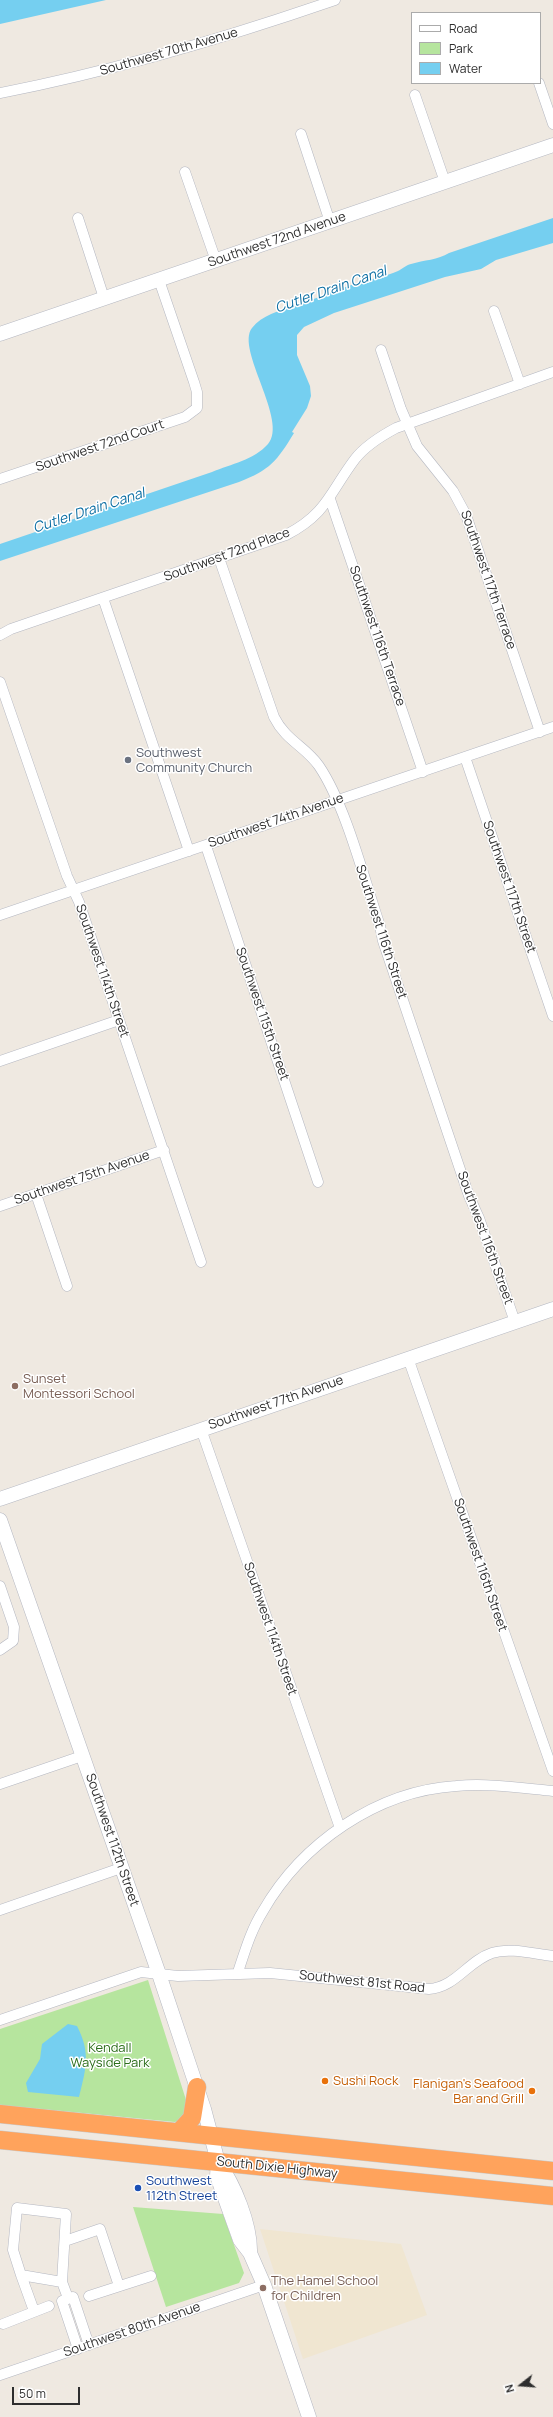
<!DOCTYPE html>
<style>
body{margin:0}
#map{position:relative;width:553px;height:2417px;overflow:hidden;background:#efe9e1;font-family:Manrope,sans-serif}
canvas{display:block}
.legend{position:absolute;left:411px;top:12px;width:130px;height:72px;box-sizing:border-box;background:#fff;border:1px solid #ababab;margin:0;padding:5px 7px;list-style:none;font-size:12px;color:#2e2e2e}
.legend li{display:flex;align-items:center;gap:8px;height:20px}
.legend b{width:20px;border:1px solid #ababab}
.north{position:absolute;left:501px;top:2365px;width:40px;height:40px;-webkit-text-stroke:3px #fff;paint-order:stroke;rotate:253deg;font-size:11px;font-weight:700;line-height:16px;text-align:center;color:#2e2e2e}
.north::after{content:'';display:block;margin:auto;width:14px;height:18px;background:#2e2e2e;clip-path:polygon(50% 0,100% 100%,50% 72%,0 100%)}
.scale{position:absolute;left:12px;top:2387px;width:68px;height:18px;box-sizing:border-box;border:2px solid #2e2e2e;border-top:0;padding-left:5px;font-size:12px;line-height:14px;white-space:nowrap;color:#2e2e2e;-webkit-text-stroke:3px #fff;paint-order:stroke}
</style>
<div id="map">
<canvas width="553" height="2417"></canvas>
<ul class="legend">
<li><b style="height:5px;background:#fff"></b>Road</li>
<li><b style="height:11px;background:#b6e59e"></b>Park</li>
<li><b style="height:11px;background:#75cff0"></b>Water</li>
</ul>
<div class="north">N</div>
<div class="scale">50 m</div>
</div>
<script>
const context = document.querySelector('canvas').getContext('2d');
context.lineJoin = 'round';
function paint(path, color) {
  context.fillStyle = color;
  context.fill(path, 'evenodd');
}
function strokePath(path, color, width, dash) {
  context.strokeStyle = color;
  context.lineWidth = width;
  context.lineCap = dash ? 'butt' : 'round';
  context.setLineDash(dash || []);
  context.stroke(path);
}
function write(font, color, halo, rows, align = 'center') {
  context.font = font + ' Manrope,sans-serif';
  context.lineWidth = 3;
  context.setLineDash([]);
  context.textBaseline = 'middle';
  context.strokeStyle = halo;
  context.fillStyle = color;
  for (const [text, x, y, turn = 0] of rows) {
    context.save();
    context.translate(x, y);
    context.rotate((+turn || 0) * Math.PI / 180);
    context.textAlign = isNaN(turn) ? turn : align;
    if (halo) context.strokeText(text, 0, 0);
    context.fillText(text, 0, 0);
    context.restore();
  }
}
paint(new Path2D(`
 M260,2229L401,2244L427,2315L303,2359Z`), '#f0e6d1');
paint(new Path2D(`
 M148,1980L187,2103L182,2119L175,2122L0,2105V2029Z
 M133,2207L223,2214L244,2273L239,2283L166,2307Z`), '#b6e59e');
paint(new Path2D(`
 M0,0H106L0,24Z
 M553,218V243L496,260L481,269L445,277L334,313L304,327L297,335V355L310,386L311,396L307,408L292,432L294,433C277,461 270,470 239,482L0,561V544L212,472C231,464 254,460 268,444C289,421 235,349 252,328C262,315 279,311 294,306C315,299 336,290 357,283C370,279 385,277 398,271C402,269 406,265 411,264C424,260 438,260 449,253Z
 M68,2024L77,2026C91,2053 86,2069 79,2097L28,2092L26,2083L40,2059L42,2044Z`), '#75cff0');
const street = new Path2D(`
 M539,83L553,124
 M0,93C114,71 225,38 335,0
 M415,95L445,182
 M301,134L330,222
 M185,172L216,261
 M78,218L104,298
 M494,311L520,384
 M381,350L401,409L417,446L453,491L466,515L540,732
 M0,479L185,417L197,408V392L194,382L159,280
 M330,499L423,772
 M219,558L274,717C286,741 305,746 319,766C346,806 364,879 380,926L383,941L469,1196L479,1218L515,1322
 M103,598L189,851
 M0,635L11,629L286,535C327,514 330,492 355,459C366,445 381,436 396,428L553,372
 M0,682L67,876L79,902L201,1262
 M465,757L553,1016
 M206,846L318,1182
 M0,915L553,727
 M0,1061L119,1020
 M36,1194L67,1286
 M0,1206L164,1150
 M408,1358L553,1771
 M201,1429L340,1828
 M0,1586L14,1627L13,1641L0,1650
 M0,1784L82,1756
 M0,1910L121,1868
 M238,1972C245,1951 251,1930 263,1911C302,1843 377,1791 456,1786C488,1783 521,1788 553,1791
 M0,2020L141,1972L178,1976L270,1973L429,1989C456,1987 468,1961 492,1953C510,1947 534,1954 553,1956
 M65,2241L100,2229L119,2286
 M21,2275L34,2311
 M62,2282L21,2275L13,2250L17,2208L66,2214L62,2282L68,2298
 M89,2296L151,2276
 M3,2324L49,2306
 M78,2349L62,2301L73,2297L89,2345
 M0,2375L264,2285`);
const secondary = new Path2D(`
 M0,334L553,145
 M0,1499L553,1309
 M0,1520L159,1974L204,2109L218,2162L217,2176L240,2240L250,2253L264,2285L309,2417
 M218,2162C234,2184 251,2225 250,2253`);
const highway = new Path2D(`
 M0,2114L553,2171
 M179,2132L192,2118L197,2087
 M0,2140L553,2196`);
strokePath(street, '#b4b7c1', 11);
strokePath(secondary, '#b4b7c1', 15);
strokePath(highway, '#c9c9c9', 19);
strokePath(street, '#fff', 10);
strokePath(secondary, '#fff', 14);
strokePath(highway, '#ffa35c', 18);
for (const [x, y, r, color] of [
 [128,760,4,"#6b7280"],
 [15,1386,4,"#8d6e63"],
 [325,2081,4,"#e8710a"],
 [532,2091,4,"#e8710a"],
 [138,2188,4,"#1a4fb4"],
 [263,2288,4,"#8d6e63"]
]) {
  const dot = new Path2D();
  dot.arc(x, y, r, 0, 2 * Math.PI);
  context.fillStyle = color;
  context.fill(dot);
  strokePath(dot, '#fff', 1.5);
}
write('13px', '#2e2e2e', '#fff', [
 ["Southwest 70th Avenue",169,52,-16],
 ["Southwest 72nd Avenue",277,240,-19],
 ["Southwest 72nd Court",100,446,-19],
 ["Southwest 72nd Place",227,555,-20],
 ["Southwest 117th Terrace",488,580,71],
 ["Southwest 116th Terrace",377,636,71],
 ["Southwest 74th Avenue",276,821,-19],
 ["Southwest 117th Street",509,887,71],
 ["Southwest 116th Street",381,932,72],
 ["Southwest 114th Street",102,971,71],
 ["Southwest 115th Street",262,1014,71],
 ["Southwest 75th Avenue",82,1178,-19],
 ["Southwest 116th Street",485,1238,70],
 ["Southwest 77th Avenue",276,1403,-19],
 ["Southwest 116th Street",480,1565,71],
 ["Southwest 114th Street",270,1629,71],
 ["Southwest 112th Street",112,1840,71],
 ["Southwest 81st Road",362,1982,6],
 ["South Dixie Highway",277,2168,6],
 ["Southwest 80th Avenue",132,2330,-19]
]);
write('13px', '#5b616d', '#fff', [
 ["Southwest",136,753],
 ["Community Church",136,768]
], 'left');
write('13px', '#785e54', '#fff', [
 ["Sunset",23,1379],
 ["Montessori School",23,1394],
 ["The Hamel School",271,2281],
 ["for Children",271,2296]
], 'left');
write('13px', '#2c6e1b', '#fff', [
 ["Kendall",110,2048],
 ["Wayside Park",110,2063]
]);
write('13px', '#c56008', '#fff', [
 ["Sushi Rock",333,2081],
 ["Flanigan's Seafood",524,2084,"right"],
 ["Bar and Grill",524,2099,"right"]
], 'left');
write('13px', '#164399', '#fff', [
 ["Southwest",146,2181],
 ["112th Street",146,2196]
], 'left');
write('italic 14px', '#0d6fa3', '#fff', [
 ["Cutler Drain Canal",331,290,-19],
 ["Cutler Drain Canal",89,511,-18]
]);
</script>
